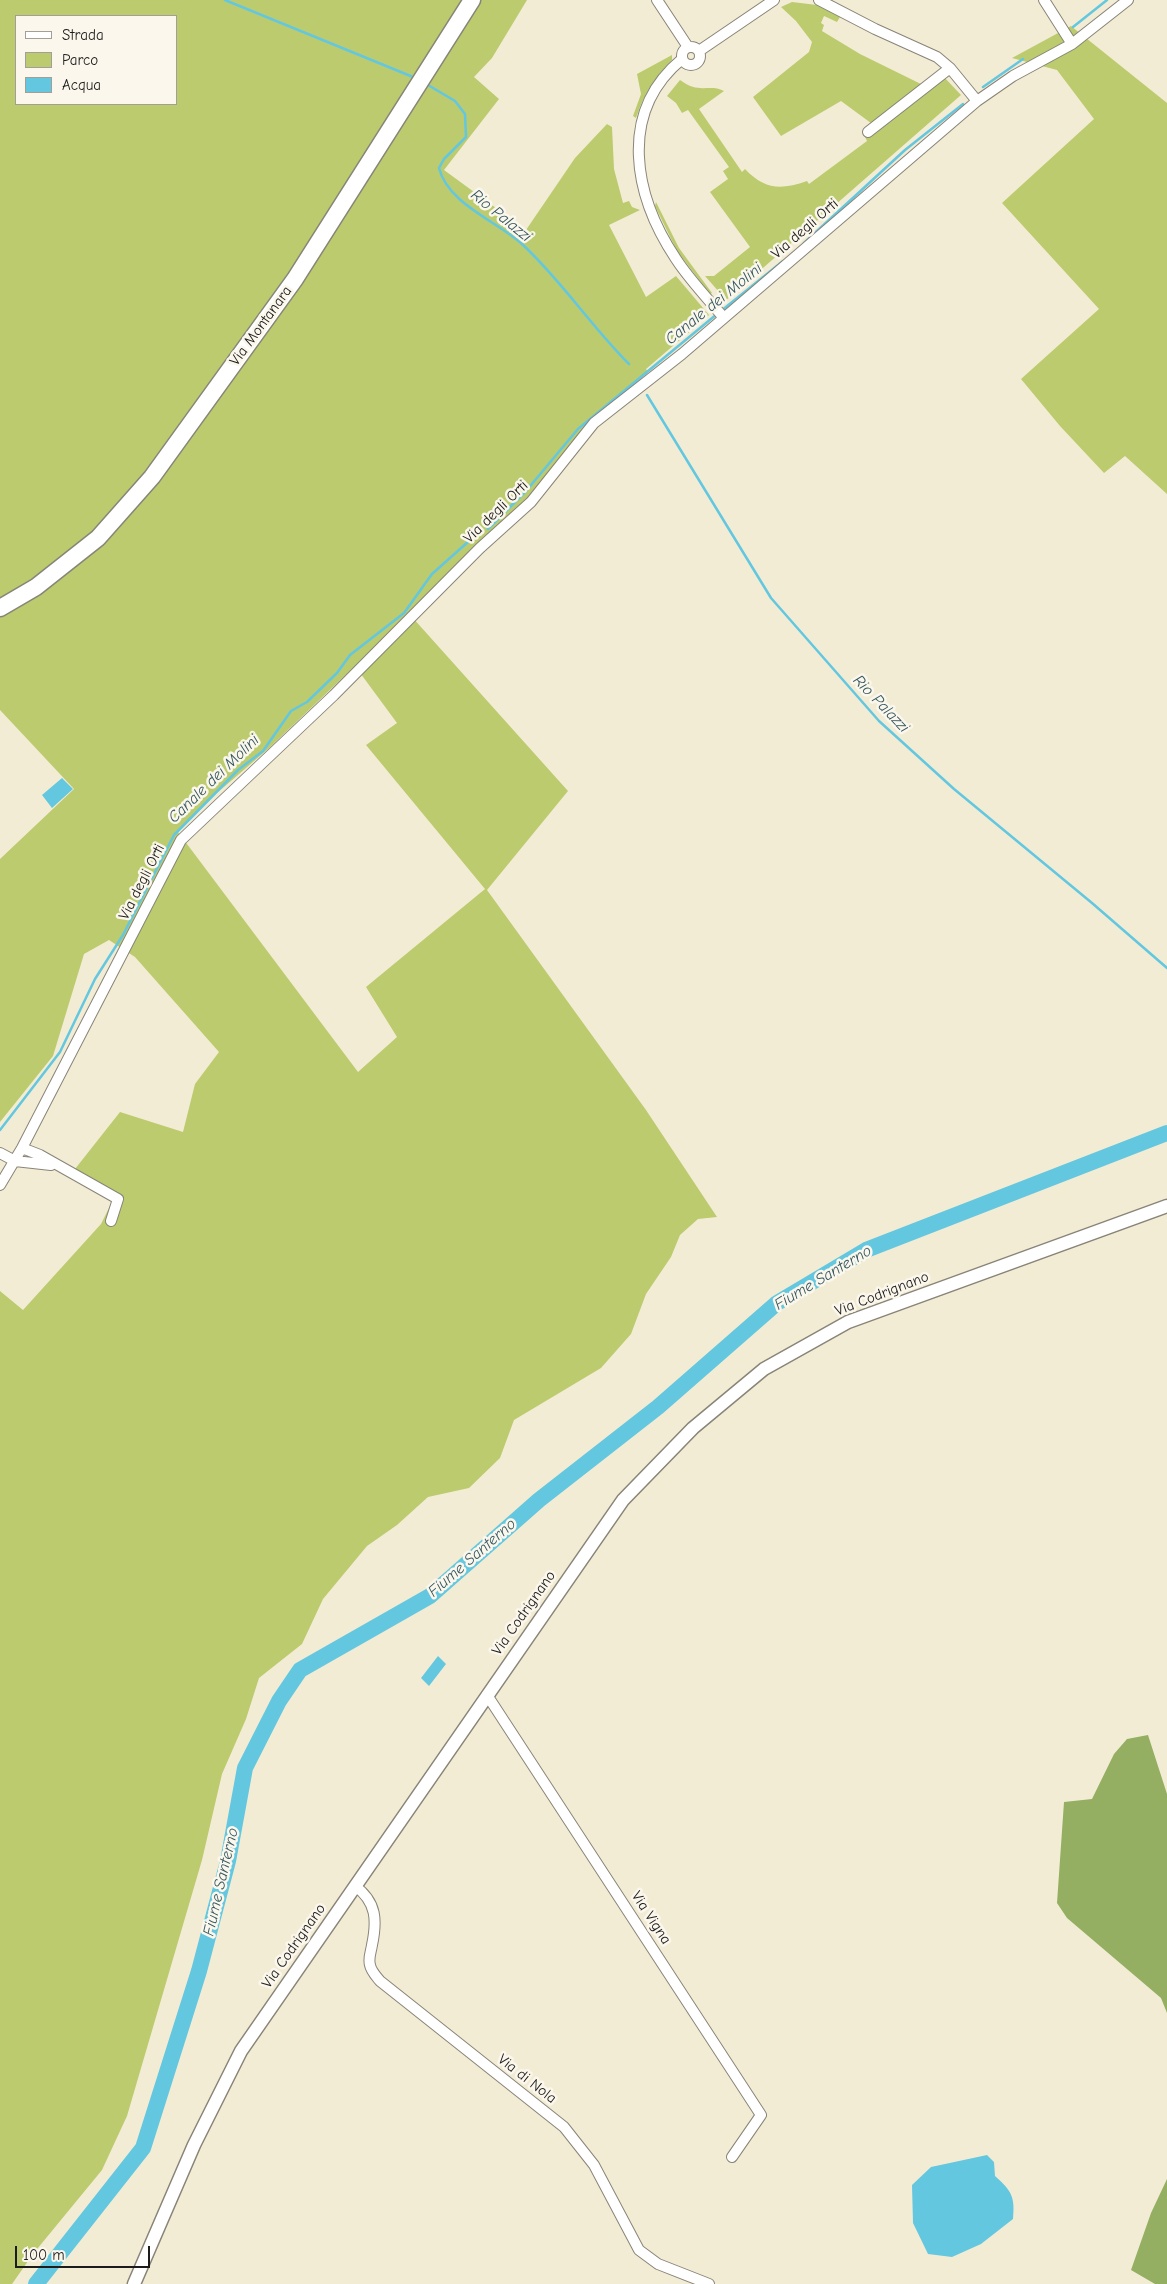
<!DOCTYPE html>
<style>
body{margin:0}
#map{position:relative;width:1167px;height:2284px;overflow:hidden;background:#f3ecd5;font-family:"Comic Neue",sans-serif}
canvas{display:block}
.legend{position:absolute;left:15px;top:15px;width:162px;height:90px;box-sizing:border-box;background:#fbf7ec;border:1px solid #a29f99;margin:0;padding:6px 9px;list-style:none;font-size:15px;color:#1c1c1c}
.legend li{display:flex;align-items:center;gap:10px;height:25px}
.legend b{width:25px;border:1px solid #a29f99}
.scale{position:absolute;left:15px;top:2246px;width:135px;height:22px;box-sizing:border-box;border:2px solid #1c1c1c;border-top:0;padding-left:6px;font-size:15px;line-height:18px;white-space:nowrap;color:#1c1c1c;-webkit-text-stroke:4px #fbf7ec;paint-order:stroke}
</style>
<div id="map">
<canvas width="1167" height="2284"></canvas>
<ul class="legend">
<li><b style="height:6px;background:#fff"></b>Strada</li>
<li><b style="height:14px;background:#bbcb6e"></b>Parco</li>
<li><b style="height:14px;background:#63c7e0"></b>Acqua</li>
</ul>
<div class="scale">100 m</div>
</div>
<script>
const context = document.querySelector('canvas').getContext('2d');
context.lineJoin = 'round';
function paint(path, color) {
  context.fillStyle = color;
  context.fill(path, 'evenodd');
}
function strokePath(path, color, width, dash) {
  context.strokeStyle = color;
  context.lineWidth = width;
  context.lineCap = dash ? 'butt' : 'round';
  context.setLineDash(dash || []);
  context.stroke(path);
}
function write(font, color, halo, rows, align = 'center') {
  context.font = font + ' "Comic Neue",sans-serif';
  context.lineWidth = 5;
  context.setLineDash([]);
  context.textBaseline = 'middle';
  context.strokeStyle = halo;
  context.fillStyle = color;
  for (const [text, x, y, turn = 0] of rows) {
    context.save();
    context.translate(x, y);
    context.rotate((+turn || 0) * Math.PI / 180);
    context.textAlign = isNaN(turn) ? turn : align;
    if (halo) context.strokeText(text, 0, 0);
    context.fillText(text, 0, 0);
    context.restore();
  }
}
paint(new Path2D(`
 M0,0H527L492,58L474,77L499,99L444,170L526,230L575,158L607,124L612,127L614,169L623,203L629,201L632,207L640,210L609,225L646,297L676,276L709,315L646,369L648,372L602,413L531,502L412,617L568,791L487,890L646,1110L717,1217L698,1219L680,1235L671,1257L646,1294L631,1334L601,1368L514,1420L500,1458L469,1488L428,1497L397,1525L367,1546L323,1599L302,1644L259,1678L246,1719L222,1774L202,1860L127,2116L102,2170L33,2254L12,2284H0V1291L23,1310L101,1224L116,1194L75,1169L120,1112L183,1132L195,1084L219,1052L135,957L109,940L84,954L53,1056L0,1122V859L74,789L0,710ZM16,16H176V104H16ZM355,666L397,723L366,745L485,889L366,987L397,1037L358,1072L178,832L217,793L268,749Z
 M792,2L817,5L840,17L837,22L824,16L821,23L824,25L822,31L860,54L927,87L875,126L841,101L781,136L753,97L809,52L812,42L796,21L781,7Z
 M1071,26L1167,103V494L1125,456L1104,473L1060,426L1021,379L1099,309L1002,203L1094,119L1057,70L1012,58Z
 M672,55V60C654,78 644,94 636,118L633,116L641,94L637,74Z
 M944,77L961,95L724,302L719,295L720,293L705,276H714L750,247L710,192L728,179L723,171L729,167L688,110L682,113L676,103L667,96L680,80C700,95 709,83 724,91L699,109L742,172L745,169C765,190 781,190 807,181L809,184L867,141L865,137Z
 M656,202L679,248L712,293L710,294L677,251L655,206Z`), '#bbcb6e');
paint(new Path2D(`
 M1148,1735L1167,1794V2013L1161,1998L1067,1918L1057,1903L1064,1802L1092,1799L1114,1754L1127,1739Z
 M1167,2179V2284H1155L1131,2270L1151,2213Z`), '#94af61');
paint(new Path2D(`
 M62,778L73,789L52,808L42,795Z
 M438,1656L446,1664L429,1686L421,1678Z
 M987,2155L994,2162L995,2176C1012,2191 1015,2197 1013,2219L981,2244L952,2257L928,2254L913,2223L912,2185L931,2167Z`), '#63c7e0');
strokePath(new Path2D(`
 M225,0L413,77
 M1073,27L1107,0
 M428,85L455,101L465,114L466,137L444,159L439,168C448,204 497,221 522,244C561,280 591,326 629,364
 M983,87L1023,59
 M804,243L905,150L963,104
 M721,311L783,261
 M647,395L771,598L879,721L954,789L1092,903L1167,968
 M488,529L526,491L578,429L717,314
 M0,1130L60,1052L95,979L123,935L174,835L238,770L263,751L291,711L307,702L337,673L350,655L404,613L432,574L469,541`), '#63c7e0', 2.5);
strokePath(new Path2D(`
 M36,2284L143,2148L199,1971L228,1861L245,1768L279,1701L300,1670L430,1596L539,1500L658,1407L777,1303L866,1250L1167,1133`), '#63c7e0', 16);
const minor = new Path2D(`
 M657,0L688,47
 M819,0L875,29L937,57L950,68L977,101
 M1044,0L1072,44
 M682 56a9 9 0 1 1 18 0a9 9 0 1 1-18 0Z
 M699,51L774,0
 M682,59C617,113 634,196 676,259C689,279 708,299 724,318
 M868,132L950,68
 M22,1148L40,1155L118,1199L111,1221
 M0,1153L15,1161L51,1165
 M0,1185L22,1148L181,840L334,695L480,548L531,502L594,423L682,354L977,101L1013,76L1072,44L1128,0
 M487,1695L761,2115L732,2157
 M355,1886C377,1902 377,1921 372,1945C371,1952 368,1958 370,1965C371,1971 376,1976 380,1981L564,2127L594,2165L639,2250L658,2264L709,2284`);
const tertiary = new Path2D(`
 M134,2284L194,2145L241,2051L623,1500L693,1428L764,1369L848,1322L1167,1206`);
const primary = new Path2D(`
 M0,608L36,587L98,538L152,477L295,279L472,0`);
strokePath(minor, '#888478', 12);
strokePath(tertiary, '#888478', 15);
strokePath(primary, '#888478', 19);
strokePath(minor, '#fff', 10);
strokePath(tertiary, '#fff', 12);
strokePath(primary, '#fff', 16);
write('15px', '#1c1c1c', '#fbf7ec', [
 ["Via degli Orti",805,229,-41],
 ["Via Montanara",261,326,-54],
 ["Via degli Orti",496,512,-44],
 ["Via degli Orti",142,882,-63],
 ["Via Codrignano",882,1294,-21],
 ["Via Codrignano",524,1613,-55],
 ["Via Vigna",651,1918,57],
 ["Via Codrignano",294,1946,-55],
 ["Via di Nola",527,2079,38]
]);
write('italic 16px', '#355861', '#fbf7ec', [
 ["Rio Palazzi",501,216,39],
 ["Canale dei Molini",714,304,-39],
 ["Rio Palazzi",881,704,46],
 ["Canale dei Molini",214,779,-44],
 ["Fiume Santerno",823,1278,-31],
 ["Fiume Santerno",472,1558,-41],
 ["Fiume Santerno",221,1882,-77]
]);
</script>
